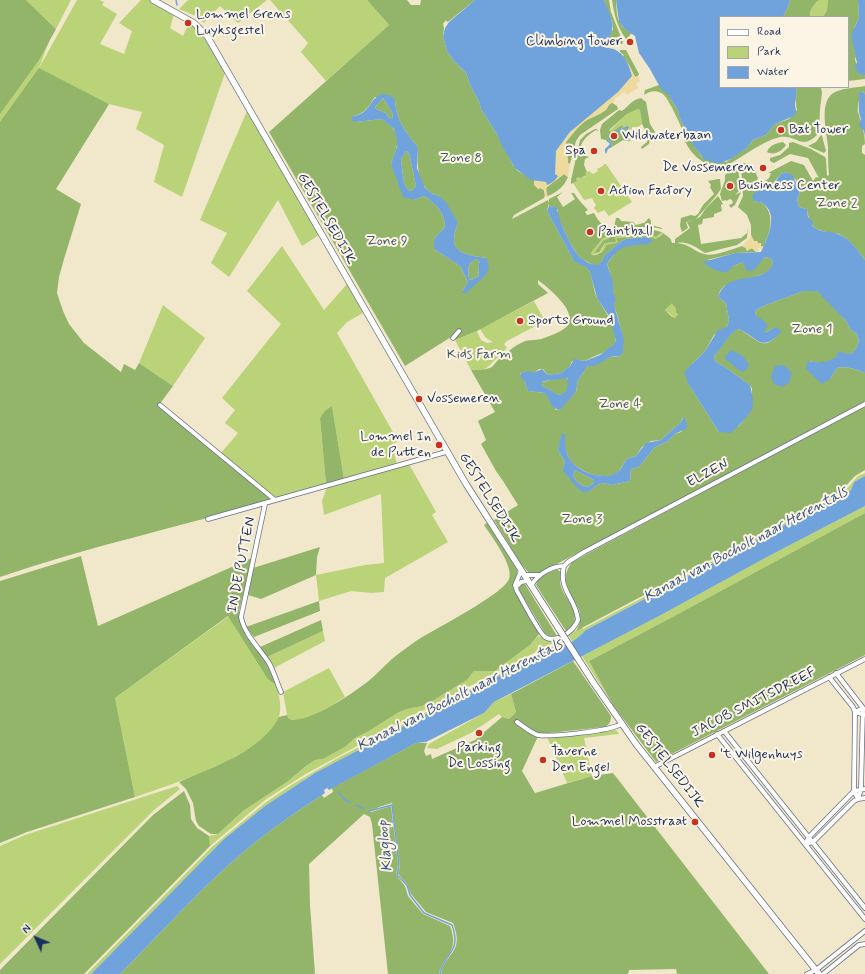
<!DOCTYPE html>
<style>
body{margin:0}
#map{position:relative;width:865px;height:974px;overflow:hidden;background:#f1e7ca;font-family:Mynerve,sans-serif}
canvas{display:block}
.legend{position:absolute;left:719px;top:16px;width:130px;height:72px;box-sizing:border-box;background:#fcf5e5;border:1px solid #a2a6af;margin:0;padding:5px 7px;list-style:none;font-size:12px;color:#1b2f5e}
.legend li{display:flex;align-items:center;gap:8px;height:20px}
.legend b{width:20px;border:1px solid #a2a6af}
.north{position:absolute;left:16px;top:918px;width:40px;height:40px;-webkit-text-stroke:3px #fcf5e5;paint-order:stroke;rotate:314deg;font-size:11px;font-weight:700;line-height:16px;text-align:center;color:#1b2f5e}
.north::after{content:'';display:block;margin:auto;width:14px;height:18px;background:#1b2f5e;clip-path:polygon(50% 0,100% 100%,50% 72%,0 100%)}
</style>
<div id="map">
<canvas width="865" height="974"></canvas>
<ul class="legend">
<li><b style="height:5px;background:#fff"></b>Road</li>
<li><b style="height:11px;background:#bad379"></b>Park</li>
<li><b style="height:11px;background:#70a2db"></b>Water</li>
</ul>
<div class="north">N</div>
</div>
<script>
const context = document.querySelector('canvas').getContext('2d');
context.lineJoin = 'round';
function paint(path, color) {
  context.fillStyle = color;
  context.fill(path, 'evenodd');
}
function strokePath(path, color, width, dash) {
  context.strokeStyle = color;
  context.lineWidth = width;
  context.lineCap = dash ? 'butt' : 'round';
  context.setLineDash(dash || []);
  context.stroke(path);
}
function write(font, color, halo, rows, align = 'center') {
  context.font = font + ' Mynerve,sans-serif';
  context.lineWidth = 4;
  context.setLineDash([]);
  context.textBaseline = 'middle';
  context.strokeStyle = halo;
  context.fillStyle = color;
  for (const [text, x, y, turn = 0] of rows) {
    context.save();
    context.translate(x, y);
    context.rotate((+turn || 0) * Math.PI / 180);
    context.textAlign = isNaN(turn) ? turn : align;
    if (halo) context.strokeText(text, 0, 0);
    context.fillText(text, 0, 0);
    context.restore();
  }
}
paint(new Path2D(`
 M0,0L53,31L39,68L77,0H99L104,2L102,5L117,14L100,44L124,54L132,31L119,23L141,0H150L174,14L170,28L183,36L189,23C206,36 215,55 225,73L182,197L154,182L164,145L136,129L142,112L109,104L40,69L41,75L107,108L36,212L0,262Z
 M26,0H71L56,29Z
 M188,0H267L238,23L220,6L204,23L196,16L179,9Z
 M270,0H367L389,25L326,81L301,52L308,43Z
 M819,0H828L827,10L823,17H810C809,10 814,4 819,0Z
 M638,109L640,110L642,124L638,127H632V130L634,132V135L635,136L632,137L630,142L628,141L631,129L629,130L627,126L624,127L622,125L611,132L609,131L627,114Z
 M247,111L319,235L302,246L278,200L229,277L211,263L227,233L200,220Z
 M604,164H606L632,202L609,216L604,210L598,213L594,208L596,205L592,198L584,200L573,183L579,177H584L587,175L585,173L589,171L593,174L598,171L597,169L603,166Z
 M608,231H610L611,237L601,243L599,247L594,253H595L602,249L605,243L614,242L615,238L619,236L649,234L656,237L662,233L663,234L661,236L655,239L649,236L618,238V241L616,243C606,244 602,255 592,255L591,253L602,239L608,236Z
 M282,246L324,310L347,284L363,313L347,322L337,333L398,441L392,444L397,465L344,479L332,406L320,418L326,484L277,499L273,497L221,453L238,433L225,423L235,410L222,398L281,324L247,291Z
 M667,289L678,314L675,318L666,311L665,310L671,303Z
 M534,301L545,321L507,341L504,344L507,348L489,366L483,370H471L455,340L477,331L481,340L487,343L493,342L486,338L480,329Z
 M163,305L205,338L173,386L139,363Z
 M409,464L436,512L432,515L448,542L385,578L384,592L371,593L351,591L319,601L316,575L365,565L384,563L381,494L324,515L322,501L327,487Z
 M865,473V476L854,482L851,490L586,630L575,641L573,642L568,635L582,627L583,629L606,617L844,492L858,476Z
 M865,506V513L665,621L589,661L613,705L582,656L661,615L767,557Z
 M229,616L267,678L271,682L276,684C279,694 282,707 279,717C269,753 168,786 135,797L115,698Z
 M323,631L325,641L274,668L267,657Z
 M538,636L540,637L559,640L401,722L304,775L265,800L210,846L209,836L218,834L243,811L287,782L306,766L315,760L323,759L345,747L355,738L369,731L399,712L407,709L425,705L467,680L474,671H495L530,645Z
 M561,642L564,647L548,650L315,773L265,806L223,840L91,974H87L212,847L265,803L293,784L336,759Z
 M329,668L345,697C331,705 306,724 289,719L287,715L283,692Z
 M511,694L516,712L509,719L502,717L499,714L471,733L437,749L427,748L429,744L484,713L494,702Z
 M616,730L619,734L584,738L592,776L567,783L547,737L583,735Z
 M177,786L180,789L154,810L0,964V846L25,835Z`), '#bad379');
paint(new Path2D(`
 M0,0H26L56,29L39,60L0,114Z
 M367,0H407L411,5H420L421,0H475L449,21L447,22L446,20L443,24L444,28L443,37L447,51L454,61L466,73L471,87L479,101L481,109L497,134L513,165L518,171L534,180V185L544,190L545,196L544,198L514,215L512,219L548,200L549,203L547,211L573,259L587,268L590,272C593,280 593,288 596,296C601,305 622,333 614,344C607,353 595,355 585,361L579,360L572,361L570,366L561,373L548,375L543,369H539L533,374L530,372L521,373L520,374L525,382L528,391L545,393L556,410H559L576,392L578,380L588,366C599,365 609,354 619,357C622,354 623,352 623,349C625,342 617,312 614,306C615,300 613,296 613,290C611,280 611,273 607,264L615,253L624,246L651,243L649,238L647,237L626,239L620,242L604,256L603,260L600,264L596,266L593,265L582,259L577,254L569,241L557,214L558,210L551,206H549V199L563,192L557,197L563,207L575,199L571,193H574C578,199 583,205 588,210L585,212L587,215L594,213C598,221 605,229 614,231C632,235 652,223 667,236C670,238 671,239 672,243H675V239L690,228L687,222L696,219L700,217L706,208L718,196L723,204L721,205L722,211L714,214V217L703,219L702,224L698,225L701,244L741,238L747,233L748,227L747,238L737,245L705,253C695,247 688,241 677,243C690,244 693,251 704,254C713,257 733,249 742,246L746,248V250L752,248L756,252L735,253L707,260L733,266L743,262L762,260L765,257L770,258L773,263L770,269L766,273L724,286L720,291L718,297L726,303L729,320L727,327L714,335L705,351L692,364L689,385L719,432H725L739,426L750,412L752,401V389L750,385L725,367L716,362L714,357C721,348 727,334 738,329C757,337 762,355 780,332L773,328L765,333V329L755,315L756,310L766,305L804,291H817L824,297L847,322L850,329L857,334L859,341L857,347L852,353L825,363H819L808,361L830,379L837,368C847,366 855,369 865,373V401L553,566L540,573L530,574L521,564L494,520L518,505L503,481L496,471L481,444L486,440L478,421L495,412L471,370C478,370 486,370 492,367C494,365 496,362 498,360C506,353 514,346 523,342C529,339 537,341 544,338C550,336 564,331 568,325C577,310 548,288 538,280V284L548,293L477,331L455,340L451,337L405,366L269,132L389,25ZM375,97L395,99C395,118 406,133 418,147C417,167 417,190 439,196L458,223C456,228 454,234 454,239C453,255 475,256 487,258L486,275L462,292L468,282L460,266L434,249V239L445,227C444,211 437,205 424,196L414,200L391,164C395,154 401,141 394,130C392,126 386,122 382,119L356,122L353,116C365,114 368,107 375,97ZM608,231L610,232L611,237L603,241L594,253L599,252L605,243L616,242L615,238L619,236L649,234L656,237L661,233L663,234L661,236L655,239L649,235L618,238L616,239L618,241L616,243L606,245C605,251 598,256 592,255L591,253L602,239L608,236ZM672,303L676,309V312L678,314L675,318L671,316L665,310ZM683,418L686,420V424L681,432L675,434L668,441L654,448L639,467L631,469L630,481L612,485L604,483L597,485L590,491L568,477V475C563,470 563,469 565,462L558,450L561,440C566,446 566,453 570,460C579,472 605,482 618,472C622,468 623,463 627,459L636,456L642,447L651,441L661,440L681,422Z
 M604,0H609L611,12L623,42L622,44L617,43L616,41L606,42L602,40L609,38L613,29L612,21Z
 M612,0H616C617,16 616,25 632,33L626,39C617,27 614,14 612,0Z
 M790,0H819C814,4 809,10 810,17H783L788,7Z
 M828,0H858L859,18L854,28V48L856,56L855,60L861,75H865V79L848,81V17H823L827,10Z
 M620,50H626L639,74L638,76L635,77L629,65L623,56L624,55L620,52Z
 M39,68L109,104L56,189L81,204L64,259L59,277L57,293L63,311L69,324L84,343L121,372L124,364L135,370L139,363L173,386L159,405L272,499C182,527 89,546 0,577V122Z
 M659,85L669,94L672,101L678,110L679,116L684,127L690,136L691,141L702,157L726,162L731,159L739,152L746,149L753,140L766,135L775,124L789,119L797,110C795,102 797,95 796,87H821L822,93L820,109L819,133C801,152 798,134 780,137C760,142 745,156 727,165C723,167 719,166 716,168C699,161 693,156 684,140L686,139C682,128 671,103 664,95C658,89 649,91 644,95L645,90Z
 M865,86V94L862,91L860,93C860,99 857,106 858,112C861,122 865,133 865,144L862,146V153L865,155V260C858,251 850,239 839,234C835,232 831,233 827,232C812,230 809,222 807,209L799,207L797,199L800,193L795,182L797,181L786,171L787,172L781,174C776,181 769,187 760,189L753,201C756,201 760,202 762,203C771,209 772,222 769,232C768,237 765,241 764,247L761,246L760,243L759,244L754,241L751,235V225L747,215L738,207L743,196L741,165L744,163H749L748,166L751,171L754,169L757,170L756,174L758,178L757,180L764,182L769,178L771,173H768L791,161L804,165L813,181L816,177L819,178L808,158L790,154L774,163L770,161V158L780,155L789,147V143L793,142L811,149L825,157L826,159L827,176L829,175C828,166 828,156 828,147C827,133 819,104 832,94C840,88 855,88 865,86Z
 M383,98L393,114L392,120L389,118L386,113L376,109L375,107Z
 M641,98L646,102L650,124L655,132L653,140H650L649,144L642,149L641,147L647,142L648,135L642,124L640,110L638,109L627,114L609,130L611,132L622,125L624,127L612,134V137L607,139L608,143L606,140L601,139L600,130L602,124L619,110L622,111C629,106 631,100 641,98Z
 M611,102L617,106L618,109L580,135L576,141L570,164L568,163L566,142C570,136 575,129 580,124C588,118 598,116 606,110C608,107 608,105 611,102Z
 M626,127H628L626,129L628,131L626,133L629,132L630,134L632,133V134L629,136L627,141L623,140L612,147L611,145L612,143L608,140H610L612,138L616,136L617,133H615L619,132L620,130H623Z
 M595,129H597L598,131L596,130C588,135 583,139 580,148L582,149L580,154L589,157L585,159L584,165L587,172L585,173L587,175L580,178L579,177L576,179L577,181L571,184V180L580,140L586,134Z
 M821,135L822,136L826,151L824,153L808,146L816,142Z
 M783,142L786,145C782,151 774,156 767,152C769,145 777,143 783,142Z
 M406,151L409,153L416,186L412,191L408,190L404,183L401,160Z
 M735,167L738,169L741,189L735,195L741,192L735,205L731,208L729,205L733,203L732,200L730,199L726,201V200L722,201L720,194L725,180V175Z
 M564,174L568,177C564,187 557,192 548,196L547,195L546,189L547,187Z
 M718,179H720L721,189L716,196L696,219L686,222L688,228L682,232L680,226L681,218L691,215L695,216L698,214L703,205L714,194L710,187L711,185L708,181Z
 M616,218H619L621,221L633,222L636,225L643,223H644L649,218L651,221V225L662,228V229L652,227H614Z
 M476,259L480,262L478,265L479,276L471,280L469,279C468,269 467,264 476,259Z
 M561,378H567L569,380C569,383 569,386 568,389C566,394 558,397 554,393C550,390 549,388 543,387L542,384V382Z
 M332,406L344,479L326,484L320,418L325,411Z
 M865,406V470L855,476L841,491L576,631C594,604 550,592 572,562Z
 M575,470L594,480V482C587,492 577,483 573,476Z
 M865,513V655L656,762L613,705L589,661L665,621Z
 M487,523L517,570C518,577 512,582 514,589L540,633L530,645L495,671H474L467,680L429,703L422,706L407,709L399,712L369,731L355,738L345,747L323,759L315,760L306,766L287,782L243,811L218,834H211L199,826L196,821L193,803L186,789L179,782C213,767 262,751 279,717L287,715L289,719C307,725 357,691 372,678C379,672 385,665 392,659C399,653 408,647 416,641C433,630 504,594 509,579C514,566 492,537 484,525Z
 M320,547L317,557L316,575L261,599L248,595L253,568Z
 M81,556L98,626L252,558L239,611L240,623L268,666L276,684L271,682L267,678L228,616L115,698L135,797L27,832L0,843V581Z
 M556,569L561,572C561,575 560,579 560,582C562,599 581,607 573,627L566,631L536,585L539,578Z
 M522,583L525,584L557,636H548L545,633L519,590V587Z
 M319,601L320,611L254,637L246,627Z
 M321,620L323,631L267,657L260,647Z
 M573,661L611,716C611,722 609,725 604,727L539,734L522,771L535,793L592,776L613,773L769,974H677L676,969L629,970L628,974H441C445,952 465,954 453,923L426,912L411,894L407,884L398,874L400,866L392,803L379,807L370,811L371,812L391,806L398,864L396,875L405,886L408,896L423,914L450,926C460,952 444,953 439,974H388L372,824L370,817L364,814L309,864L310,905L315,974H120C160,934 198,891 241,854C268,831 296,812 325,793L322,795L324,798L333,792L332,788L416,743H427L424,751L426,756L431,754L432,759L475,740L502,717L509,719L516,712L511,694Z
 M184,791L190,805L191,819L197,828L209,836L210,846L84,974H0V970L153,815Z`), '#93b569');
paint(new Path2D(`
 M629,65L635,77L638,76L640,81L636,84L638,88L627,95L624,92L614,99L615,101L609,105C606,112 598,114 591,118C580,123 574,133 566,142L568,163L570,164L568,177L564,174L547,187L546,189L547,195L548,196L544,198L545,195L544,190L541,188L538,189L534,185V180L546,182L555,175V153L559,147L574,128L618,92L632,76Z
 M751,235L754,241H757L759,244V243H761V246L764,247L762,249L759,248L757,252H756L752,248L747,251L746,248L742,246L750,238Z`), '#eeda9e');
paint(new Path2D(`
 M475,0H604C609,12 617,26 609,38L602,40L604,47C607,48 610,48 614,49C625,54 629,65 632,76L618,92L570,132L556,151L555,174L558,176C555,181 552,183 547,185L546,182L531,180L515,168L501,144L497,134L481,109L479,101L471,87L466,73L454,61L447,51L443,37L445,28L449,22Z
 M616,0H790L788,7L783,17H720V87H796C797,93 796,98 795,104C795,109 798,111 794,116L775,124L766,135L753,140L746,149L739,153L731,159L718,164L704,159L690,141V136L684,127L679,116L678,110L672,101L669,95L661,89L650,69L639,53L635,36L625,29L619,22Z
 M858,0H865V75H861L856,70L855,66L857,63L851,35L859,18Z
 M862,91L865,94V137L864,131L859,125L861,119C857,109 860,103 859,93Z
 M381,94L389,95L395,99C395,118 406,133 418,147L417,168L425,188L433,194L439,196L446,202L458,223C456,228 454,234 454,239C453,255 475,256 487,258L489,268L486,275L465,294L462,292L468,282L460,266L434,249V239L445,227C444,211 437,205 424,196L414,200L403,197L391,164L397,147V139L394,129L382,119L356,122L351,120L353,116C370,114 368,101 381,94ZM383,98L393,114L392,119L389,118L386,113L376,109L375,107ZM406,151L409,153L416,186L412,191L408,190L404,183L401,160ZM476,259L480,262L478,265L479,276L471,280L469,279C468,269 467,264 476,259Z
 M627,126L629,127L628,130L633,132V134L629,137L628,141H627L629,136L632,134H630L626,129L627,127L623,130H621L619,132L615,133H617L616,137H613L611,140H608L612,143L611,145L612,147L608,149L606,154L605,152V149L610,144L606,140L612,136V133Z
 M787,172L793,176L800,193L797,199L799,207L807,209L808,217L813,222L812,225C821,235 828,229 838,234C850,238 858,251 865,260V373C855,369 847,366 837,368L830,379L822,384L806,369L808,361C818,363 826,363 835,358L839,351L847,354L852,353L857,347L859,341L857,334L850,329L847,322L817,291H804L766,305L756,310L755,315L764,321L768,326L765,329V333L773,328L777,327L781,332C761,354 758,337 738,329L731,334L714,357L716,362L725,367L750,385C751,388 754,403 753,406C751,415 737,427 731,433L719,432L689,385L684,372L705,351L718,330L727,327L729,320L726,303L718,297C725,275 749,281 765,273C769,271 771,267 773,263L770,258L765,257L754,270L747,271L743,262L733,266L728,272C717,272 711,269 703,262L735,253L761,252C767,239 780,214 762,203C760,202 755,201 753,201V194L776,181L781,174Z
 M549,206L556,207L557,208C557,216 572,250 579,256C587,264 601,271 604,256L620,242L626,239L647,237L652,240L651,243L648,244C627,247 621,243 607,264L613,282V292L616,299L614,305L624,340L623,353L619,357C611,354 605,361 598,364C595,366 591,366 588,366L578,380L576,392L561,409L558,410L553,407L545,393L528,391L525,382L520,376L521,373L529,371L533,373L542,369L548,375L561,373L570,366L574,359L585,361L600,355L613,345L616,340L609,316L597,298L590,272L587,268L574,261L547,211ZM568,378L567,390C556,402 554,388 543,387L542,384V382L545,381Z
 M731,350L743,356L749,365L746,370L742,372C736,369 732,363 726,360L725,357Z
 M780,365H784L792,373L789,383L782,387L774,384L771,377L775,366Z
 M684,417L686,420L687,428L675,434L668,441L654,448L639,467L631,469L630,481L612,485L604,483L597,485L590,491L582,492L574,484L563,471V469L565,462L558,450L562,433L565,434C565,441 565,449 568,456C575,471 601,481 616,473C622,470 623,463 627,459L636,456L646,443L661,440L681,422ZM575,470L594,480V482C587,492 577,483 573,476Z
 M865,476V506L767,557L661,615L494,702L484,713L426,742L416,743L329,790L327,788L324,790L325,793C296,812 268,831 241,854C198,891 160,934 120,974H91L223,840L265,806L315,773L548,650C566,647 573,643 586,630L851,490L854,482Z`), '#70a2db');
strokePath(new Path2D(`
 M176,0L177,5
 M338,792L345,800L350,802
 M356,805L364,809
 M369,811L392,805L399,865L397,875L407,885L410,895L424,913L452,925C462,953 444,952 440,974`), '#70a2db', 1.5);
const minor = new Path2D(`
 M453,338L459,331
 M160,405L275,500
 M265,504L241,617C244,634 260,649 269,663C274,672 277,683 281,692
 M208,519L446,452
 M521,571L515,585L517,591C523,601 538,631 545,637C551,641 557,639 563,636C570,632 575,628 578,620C576,598 558,591 564,566
 M524,575H540
 M531,586C537,575 551,566 564,566L568,562L584,552L865,404
 M516,587L521,582L527,581
 M836,673L863,708
 M829,677L853,707L855,712L865,715
 M517,722C523,726 531,733 538,735C551,737 611,731 621,724
 M724,731L865,908
 M717,734L865,919
 M654,767L865,659
 M858,799L854,791L855,712L863,708
 M858,799L861,789L863,708
 M805,844L809,837L854,791L865,789
 M805,844L813,842L854,801L858,799L865,798
 M807,974L816,970L865,931
 M823,974L859,945L865,944`);
const secondary = new Path2D(`
 M153,0L194,23L207,36L466,484L559,629
 M593,682L636,744L819,974`);
strokePath(minor, '#666f84', 5.5);
strokePath(secondary, '#666f84', 7);
strokePath(minor, '#fff', 4);
strokePath(secondary, '#fff', 5.5);
const secondaryBridge = new Path2D(`
 M559,629L593,682`);
strokePath(secondaryBridge, '#666f84', 7, []);
strokePath(secondaryBridge, '#fff', 5.5);
for (const [x, y, r, color] of [
 [188,23,4,"#c8321e"],
 [630,42,4,"#c8321e"],
 [781,130,4,"#c8321e"],
 [614,136,4,"#c8321e"],
 [594,151,4,"#c8321e"],
 [763,168,4,"#c8321e"],
 [730,186,4,"#c8321e"],
 [601,191,4,"#c8321e"],
 [590,232,4,"#c8321e"],
 [520,321,4,"#c8321e"],
 [419,399,4,"#c8321e"],
 [439,445,4,"#c8321e"],
 [479,733,4,"#c8321e"],
 [712,755,4,"#c8321e"],
 [543,760,4,"#c8321e"],
 [695,822,4,"#c8321e"]
]) {
  const dot = new Path2D();
  dot.arc(x, y, r, 0, 2 * Math.PI);
  context.fillStyle = color;
  context.fill(dot);
  strokePath(dot, '#fcf5e5', 1.5);
}
write('14px', '#1b2f5e', '#fcf5e5', [
 ["Lommel Grens",196,15],
 ["Luyksgestel",196,31],
 ["Climbing Tower",622,42,"right"],
 ["Bat Tower",789,130],
 ["Wildwaterbaan",622,136],
 ["Spa",586,151,"right"],
 ["De Vossemeren",755,168,"right"],
 ["Business Center",738,186],
 ["Action Factory",609,191],
 ["Paintball",598,232],
 ["Sports Ground",528,321],
 ["Vossemeren",427,399],
 ["Lommel In",431,437,"right"],
 ["de Putten",431,453,"right"],
 ["Parking",479,748,"center"],
 ["De Lossing",479,764,"center"],
 ["Taverne",551,752],
 ["Den Engel",551,768],
 ["'t Wilgenhuys",720,755],
 ["Lommel Mosstraat",687,822,"right"]
], 'left');
write('14px', '#435865', '#fcf5e5', [
 ["Zone 8",461,159],
 ["Zone 2",837,204],
 ["Zone 9",387,242],
 ["Zone 1",812,330],
 ["Kids Farm",479,355],
 ["Zone 4",620,405],
 ["Zone 3",582,520]
]);
write('14px', '#1b2f5e', '#fcf5e5', [
 ["GESTELSEDIJK",326,219,60],
 ["ELZEN",708,474,-27],
 ["GESTELSEDIJK",489,498,58],
 ["IN DE PUTTEN",242,565,-79],
 ["JACOB SMITSDREEF",754,703,-27],
 ["GESTELSEDIJK",669,766,52]
]);
write('italic 15px', '#39578a', '#fcf5e5', [
 ["Kanaal van Bocholt naar Herentals",746,545,-28],
 ["Kanaal van Bocholt naar Herentals",460,696,-27],
 ["Klagloop",386,846,-95]
]);
</script>
